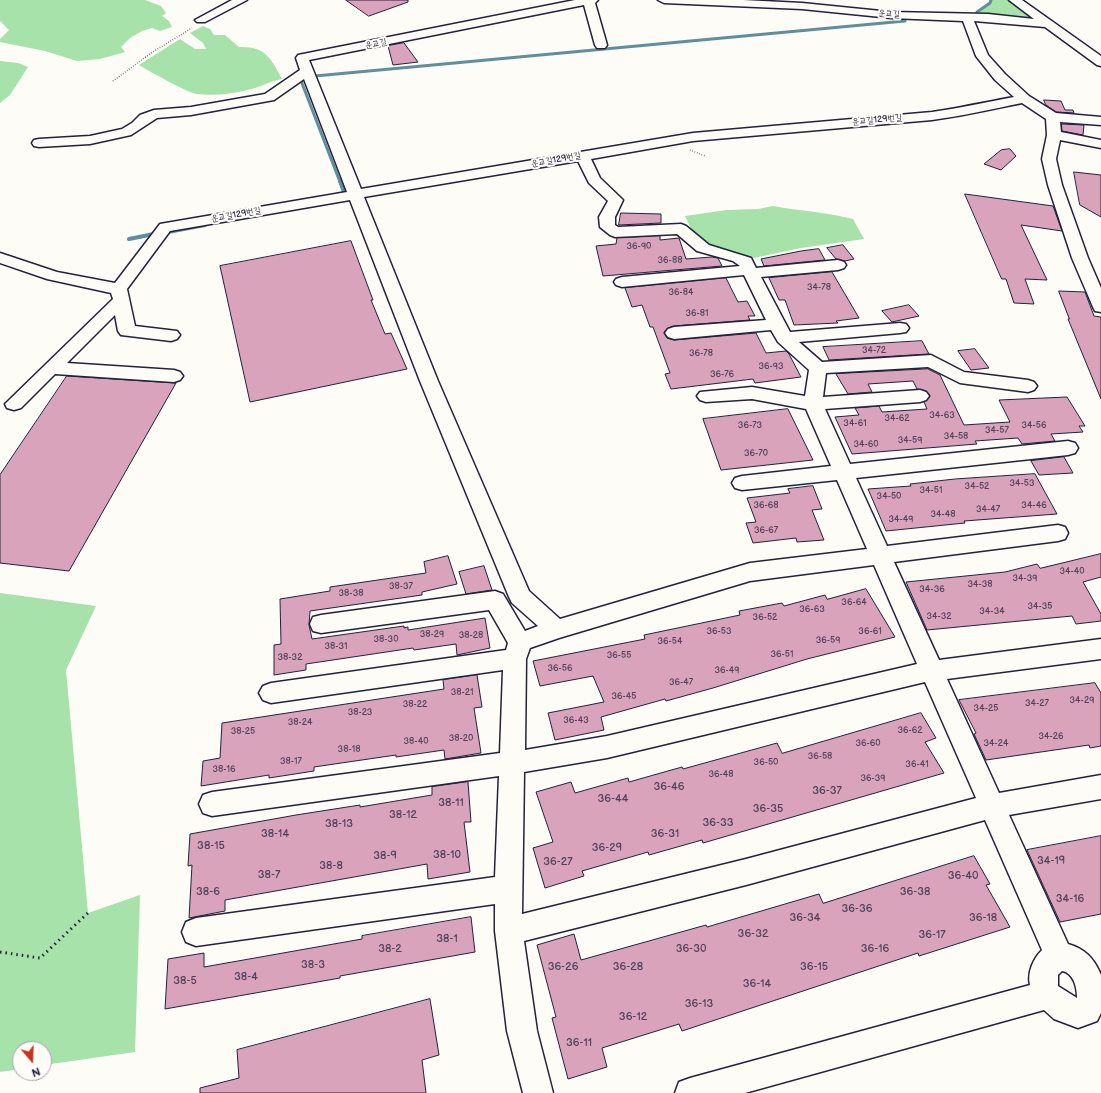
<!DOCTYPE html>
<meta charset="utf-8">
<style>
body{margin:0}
#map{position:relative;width:1101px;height:1093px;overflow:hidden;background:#fdfcf7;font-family:"Balsamiq Sans",sans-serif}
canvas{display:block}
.north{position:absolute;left:12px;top:1041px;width:40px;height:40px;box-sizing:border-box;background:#fdfcf7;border:1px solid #a5a5ac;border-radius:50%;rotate:161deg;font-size:11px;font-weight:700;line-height:16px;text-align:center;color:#22223b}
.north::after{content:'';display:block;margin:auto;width:14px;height:18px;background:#c8321e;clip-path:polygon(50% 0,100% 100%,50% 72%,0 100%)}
</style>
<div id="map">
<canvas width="1101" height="1093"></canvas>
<div class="north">N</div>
</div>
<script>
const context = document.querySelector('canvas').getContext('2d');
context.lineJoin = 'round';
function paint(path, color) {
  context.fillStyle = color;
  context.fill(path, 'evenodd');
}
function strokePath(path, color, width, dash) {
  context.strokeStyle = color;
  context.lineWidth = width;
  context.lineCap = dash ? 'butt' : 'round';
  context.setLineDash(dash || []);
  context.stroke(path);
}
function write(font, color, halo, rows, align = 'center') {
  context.font = font + ' "Balsamiq Sans","Poor Story",sans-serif';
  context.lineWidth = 4;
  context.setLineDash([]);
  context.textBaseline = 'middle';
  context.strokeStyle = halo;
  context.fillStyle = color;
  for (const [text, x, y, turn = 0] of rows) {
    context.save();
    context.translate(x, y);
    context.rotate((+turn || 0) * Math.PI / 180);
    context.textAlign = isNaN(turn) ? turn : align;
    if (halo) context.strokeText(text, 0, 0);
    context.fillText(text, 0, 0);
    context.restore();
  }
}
paint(new Path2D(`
 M0,0H145L161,6L166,13L162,16L169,21L172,27L160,31L152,28L142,31L130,38L121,47L125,52L100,59L77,61L45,51L0,42V39L9,30L0,21Z
 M991,0H1015L1048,24L988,18L977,12L990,3Z
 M203,26L210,29L214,35H225L239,47C265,46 271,58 282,79C270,81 259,88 247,90C232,94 213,96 197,94C188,93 149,71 139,65L180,39L195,49H206L203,43L190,33Z
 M0,61L18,63L28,67L10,95L0,103Z
 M773,206C800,211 826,212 853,219L864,239L801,248L749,259L711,247L694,235L685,216L727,210L758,209Z
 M0,593L96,606L66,670L88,913L140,895L135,1052L44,1065V1049H20V1069L0,1072Z`), '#a6e2a9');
strokePath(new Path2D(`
 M977,12L990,3L991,0
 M315,76L905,21
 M303,78H300L340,182`), '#5f8f9d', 3);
strokePath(new Path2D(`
 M340,181L344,192
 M168,232L205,225
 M129,239L154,234`), '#5f8f9d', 4);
const building = new Path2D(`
 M346,0H408V2L369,16Z
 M404,43L418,62L393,65L388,46Z
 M1044,100L1061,101L1065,110H1073L1074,113L1056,112L1046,105Z
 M1062,124L1084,125L1083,135L1062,131Z
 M1010,149L1016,156L1001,170L984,164L1001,150Z
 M1074,172L1101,175V217L1080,205Z
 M965,194L1053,206L1062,231L1021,225L1047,280L1025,279L1034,304L1014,303L1006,279H1002Z
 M621,213L661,214V223L619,225Z
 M660,236V240L679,238L686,259L712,257L718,258L722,266L603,276L596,246L616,244L617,238Z
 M351,241L373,300H371L385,334L391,333L407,369L250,402L220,266Z
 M843,245L854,259L845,261L836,259L827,248Z
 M819,249L825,260L764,266L761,259L801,251Z
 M832,272L859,318L836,321L838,323L794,325L785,300H779L769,278Z
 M726,278L738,302L747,301L755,316H748L750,320L674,326L668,328L664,332L667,338L674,340L756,333L766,353L786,351L789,354L801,377L755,383L753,379L671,389L665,374L670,373L653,327H650L642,305L632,307L625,288Z
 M1059,291L1085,292L1094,316L1101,317V399L1068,319H1069Z
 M909,305L919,316L892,322L882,311Z
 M922,341L929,354L829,360L823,347Z
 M975,349L989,368L971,370L958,351Z
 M928,369L940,375L964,425L1010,422L999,400L1067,397L1085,426H1079L1083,432L1051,434L1055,441L1022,444L1018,438L975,441L977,444L852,454L835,417L859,415L855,408L879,406L882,412L927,409L924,402L930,396L926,391L917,389L913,381L868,384L872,392L848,394L836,374Z
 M67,376L176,383L69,571L0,563V475Z
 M788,409L813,460L721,470L703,419Z
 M1064,457L1073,473L1039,475L1031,461Z
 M1035,474L1057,514L964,521L965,523L886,531L868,489L911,486L910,484L955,479Z
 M813,486L822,509L812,510L824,540L797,542L796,538L753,543L746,523L756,522L747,498L790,493L788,489Z
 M1101,554V577L1083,582L1101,614V621L1076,624L1072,616L927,630L906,582L1005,572L1037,564L1040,568Z
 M448,556L457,584L422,592V595L310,611L309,625L312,639L404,626V628L408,627V630L485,618L490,648L457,655L456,644L414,650L413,648L306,664V670L274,675V645L281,644L280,599L330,591V587L426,573L424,562Z
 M484,566L492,590L466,594L459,572Z
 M866,589L895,637L807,659L713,688L666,701L665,699L601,717L604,730L555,740L548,713L604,702L593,676L540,686L533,661L645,639L644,635L740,615L739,611L782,603L784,606L825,595L827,599Z
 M477,675L482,707L474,708L481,753L445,759L444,750L396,757V755L314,767V771L269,778V775L201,786L203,761L220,758L222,723L444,689L443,680Z
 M1095,683L1101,693V746L1090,748L1089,745L986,760L974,734L976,733L959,700Z
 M921,713L936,738L925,742L944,773L703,843L702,840L649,855L648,852L582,871L584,876L545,888L533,848L553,842L536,792L571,782L575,793L628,778L629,782L682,767L683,769L777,743L782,753Z
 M468,782L471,822H464L470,872L428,879L427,864L225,900V911L189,918L192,865L188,866L190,834L296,815L360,805V807L432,795V787Z
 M1101,836V914L1060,922L1027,850Z
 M974,856L990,884L986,885L1010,927L919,956L918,953L682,1031L679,1024L602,1048L607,1067L568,1079L552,1018L556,1017L537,945L574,934L581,960L706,925L707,927L819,894L823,903Z
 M471,917L475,952L340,976V978L165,1009L168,959L204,953V967L362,939V936Z
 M430,999L439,1055L422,1060L426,1093H200V1088L239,1078L237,1050Z`);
paint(building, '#d9a3bb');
strokePath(building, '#22223b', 1);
const minor = new Path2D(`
 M232,0H247L205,22H197L195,20Z
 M575,0H598L595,3L607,45L605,48H597L595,45L584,5L309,60L361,189L693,133L932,112C960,108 986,102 1014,97L995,80L976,56L963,21L891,18L802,9L664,3L658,0H743L802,3L891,12L988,14L1034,19L1009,0H1022L1101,56V66L1097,65L1045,27L974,21L988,55L1005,74L1029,96L1056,113L1101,117V125L1060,122L1061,132L1101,140V148L1060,140L1056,159L1062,185L1088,258L1101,288V312L1095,311L1093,307L1072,258L1048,185L1042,159L1047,135L1046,119L1022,103C992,109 963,116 932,120L693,141L591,159L600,178L623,200L615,217V225L618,227L681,224L686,226L709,245L751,258L756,268L838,260L844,262L846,265L844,268L838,270L761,277L790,332L900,323L906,324L909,328L906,332L900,333L799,342L822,362L931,355L964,372L1028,380L1034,382L1037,386L1034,390L1028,392L960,383L928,367L826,373L823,397L920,390L926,392L929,396L926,400L920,402L825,409L850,464L1068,441L1075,443L1078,448L1075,453L1068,455L856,478L887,546L1058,525L1065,527L1068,533L1065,539L1058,541L894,562L939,660L1101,639V659L947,679L999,793L1101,775V799L1009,815L1068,944C1085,949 1094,958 1101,975V1013L1097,1021L1078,1028L1054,1019L1044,1010L745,1093H675L679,1082L690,1078L1030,985C1027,973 1033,959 1042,950L985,820L746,885L524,941L537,1031L553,1093H523L507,1031L495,931V904L196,946L186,942L182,932L186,922L196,918L495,877L499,776L212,816L203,813L199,804L203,795L212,792L500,753L503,670L271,703L263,700L259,693L263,686L271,683L506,650L508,643L489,610L321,633L313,631L310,624L313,617L321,615L495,591L503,594L525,631L538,626L512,603L509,597L420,381L350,200L170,231L127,289L135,326L177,331L180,335L177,339L171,341L121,335L118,331L115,315L67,363L174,370L180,372L183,376L180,380L174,382L55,374L21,408L14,410L7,408L5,404L113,299L111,293L47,279L0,263V253L57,272L115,283L160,224L347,192L304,79L274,100L191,115L157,118L131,135L90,144L39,147L34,146L32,143L34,140L39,139L90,136L122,129L132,123L140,115L154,110L191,107L265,94L300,70L296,58L298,55ZM578,161L589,183L608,201L599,217L600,227L610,235L615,237L677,234L697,251L733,261L740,266L622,277L616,279L614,282L616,285L622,287L744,275L766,320L674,327L668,329L665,333L668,337L674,339L771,330L778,342L809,370L805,396L752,387L700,392L697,396L700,400L706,402L752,399L806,409L831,466L742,476L735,478L732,483L735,488L742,490L837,480L867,549L750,563L560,619L529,591L438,381L364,197ZM874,565L917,664L607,736L525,750L526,659L530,648L559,638L750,581ZM925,682L976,798L746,859L522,914L524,772L607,758ZM1062,971C1074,973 1077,988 1077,998L1058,986V975Z`);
strokePath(minor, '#22223b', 3);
strokePath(new Path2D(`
 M113,81L151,53L192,28
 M690,150L705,156`), '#22223b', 1.5, [0.5, 2]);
strokePath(new Path2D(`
 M0,952L40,958L88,913`), '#22223b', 3, [1.5, 4]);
paint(minor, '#fdfcf7');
write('9px', '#22223b', '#fdfcf7', [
 ["운교길",889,14,4],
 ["운교길",376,44,-11],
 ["운교길129번길",877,120,-5],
 ["운교길129번길",556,160,-10],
 ["운교길129번길",236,215,-10]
]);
write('9px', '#50425b', null, [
 ["36-90",639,247],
 ["36-88",670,261],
 ["34-78",819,288],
 ["36-84",681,293],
 ["36-81",697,314],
 ["34-72",874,351],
 ["36-78",701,354],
 ["36-93",771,367],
 ["36-76",722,375],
 ["34-63",942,416],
 ["34-62",897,419],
 ["34-61",855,424],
 ["36-73",750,426],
 ["34-56",1034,426],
 ["34-57",997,431],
 ["34-58",956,437],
 ["34-59",910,441],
 ["34-60",866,445],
 ["36-70",756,454],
 ["34-53",1022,484],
 ["34-52",977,487],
 ["34-51",931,491],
 ["34-50",889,497],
 ["36-68",766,506],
 ["34-46",1034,506],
 ["34-47",988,510],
 ["34-48",943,515],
 ["34-49",901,520],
 ["36-67",766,531],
 ["34-40",1072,572],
 ["34-39",1025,579],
 ["34-38",980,585],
 ["38-37",401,587],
 ["34-36",932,590],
 ["38-38",351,594],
 ["36-64",854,603],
 ["34-35",1040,607],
 ["36-63",812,610],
 ["34-34",992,612],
 ["34-32",939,617],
 ["36-52",765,618],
 ["36-53",719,632],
 ["36-61",870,632],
 ["38-29",432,635],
 ["38-28",471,636],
 ["38-30",386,640],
 ["36-59",828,641],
 ["36-54",670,642],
 ["38-31",336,647],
 ["36-51",782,655],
 ["36-55",619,656],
 ["38-32",290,658],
 ["36-56",560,669],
 ["36-49",727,671],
 ["36-47",681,683],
 ["38-21",462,693],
 ["36-45",624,697],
 ["34-29",1082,701],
 ["34-27",1037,704],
 ["38-22",415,705],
 ["34-25",986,709],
 ["38-23",360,713],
 ["36-43",576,721],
 ["38-24",300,723],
 ["36-62",910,731],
 ["38-25",243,732],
 ["34-26",1051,737],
 ["38-20",461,739],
 ["38-40",416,742],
 ["36-60",868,744],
 ["34-24",996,744],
 ["38-18",349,750],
 ["36-58",820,757],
 ["38-17",291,762],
 ["36-50",766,763],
 ["36-41",917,765],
 ["38-16",224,770],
 ["36-48",721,775],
 ["36-39",873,779]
]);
write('11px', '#50425b', null, [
 ["36-46",669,787],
 ["36-37",827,791],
 ["36-44",613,799],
 ["38-11",451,803],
 ["36-35",768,809],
 ["38-12",403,815],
 ["36-33",718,823],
 ["38-13",339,824],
 ["38-14",275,834],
 ["36-31",665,834],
 ["38-15",211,846],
 ["36-29",607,848],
 ["38-10",447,855],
 ["38-9",385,856],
 ["34-19",1051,861],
 ["36-27",558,862],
 ["38-8",331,866],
 ["38-7",269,875],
 ["36-40",963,876],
 ["38-6",208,892],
 ["36-38",915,892],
 ["34-16",1070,899],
 ["36-36",857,909],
 ["36-34",805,918],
 ["36-18",983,918],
 ["36-32",753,934],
 ["36-17",932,935],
 ["38-1",447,939],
 ["38-2",390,949],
 ["36-30",691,949],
 ["36-16",875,949],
 ["38-3",313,965],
 ["36-26",563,967],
 ["36-28",628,967],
 ["36-15",814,967],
 ["38-4",246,977],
 ["38-5",185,981],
 ["36-14",757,984],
 ["36-13",699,1004],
 ["36-12",633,1017],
 ["36-11",579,1043]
]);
</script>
